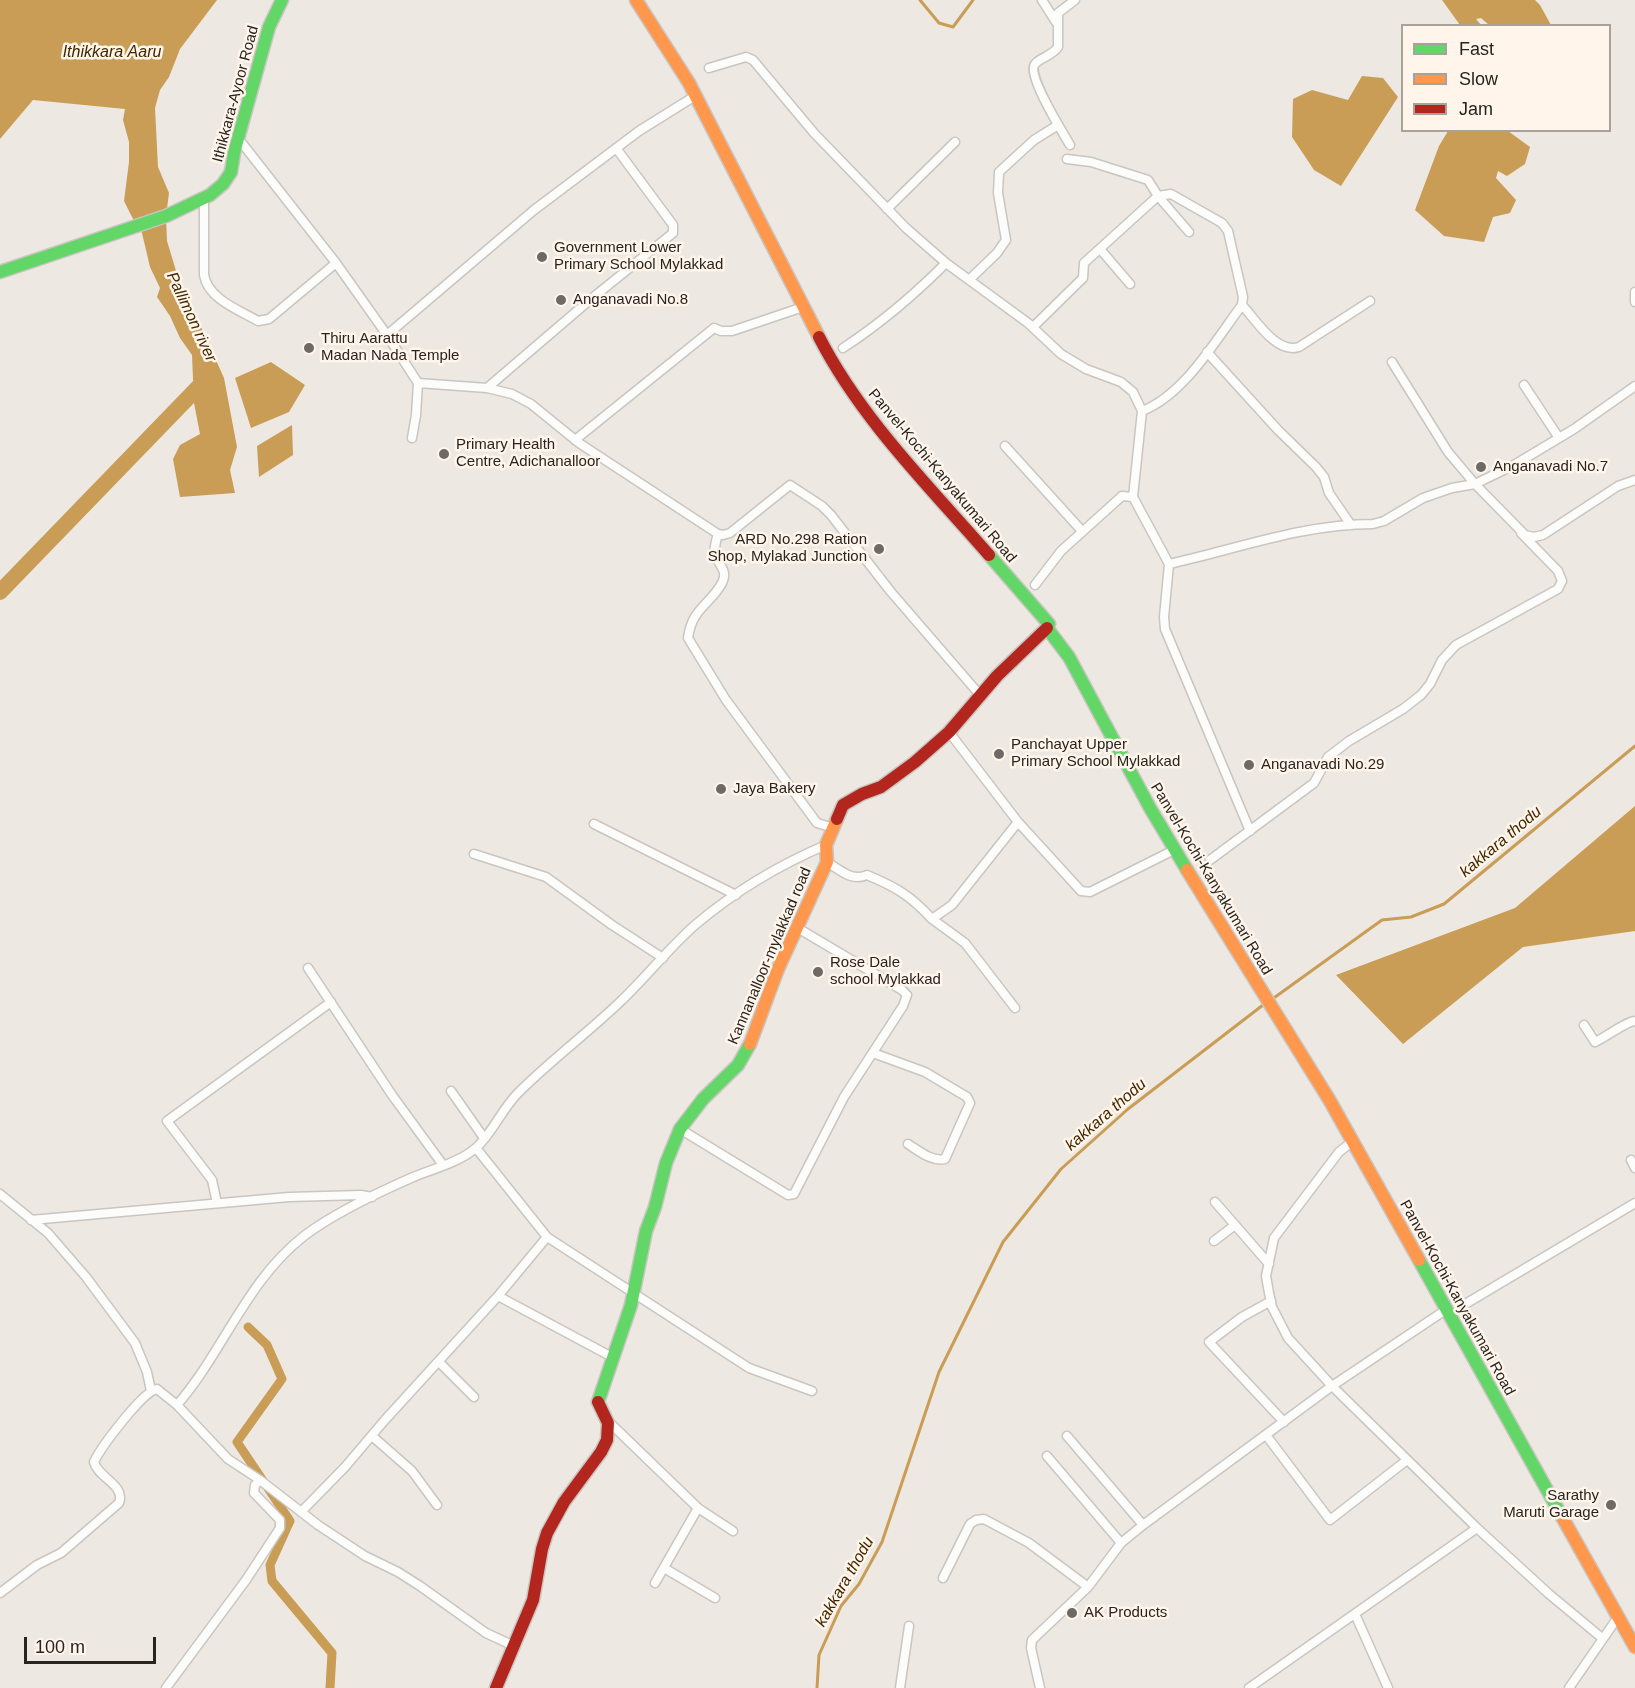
<!DOCTYPE html>
<style>
body{margin:0}
#map{position:relative;width:1635px;height:1688px;overflow:hidden;background:#ede8e2;font-family:Arial,sans-serif}
canvas{display:block}
.legend{position:absolute;left:1401px;top:24px;width:210px;height:108px;box-sizing:border-box;background:#fff5ea;border:2px solid #a9a29a;margin:0;padding:8px 10px;list-style:none;font-size:18px;color:#282521}
.legend li{display:flex;align-items:center;gap:12px;height:30px}
.legend b{width:30px;border:2px solid #a9a29a}
.scale{position:absolute;left:24px;top:1637px;width:132px;height:27px;box-sizing:border-box;border:3px solid #282521;border-top:0;padding-left:8px;font-size:18px;line-height:21px;white-space:nowrap;color:#282521;-webkit-text-stroke:4px #fff5ea;paint-order:stroke}
</style>
<div id="map">
<canvas width="1635" height="1688"></canvas>
<ul class="legend">
<li><b style="height:8px;background:#63d668"></b>Fast</li>
<li><b style="height:8px;background:#ff974d"></b>Slow</li>
<li><b style="height:8px;background:#b3261e"></b>Jam</li>
</ul>
<div class="scale">100 m</div>
</div>
<script>
const context = document.querySelector('canvas').getContext('2d');
context.lineJoin = 'round';
function paint(path, color) {
  context.fillStyle = color;
  context.fill(path, 'evenodd');
}
function strokePath(path, color, width, dash) {
  context.strokeStyle = color;
  context.lineWidth = width;
  context.lineCap = dash ? 'butt' : 'round';
  context.setLineDash(dash || []);
  context.stroke(path);
}
function write(font, color, halo, rows, align = 'center') {
  context.font = font + ' Arial,sans-serif';
  context.lineWidth = 5;
  context.setLineDash([]);
  context.textBaseline = 'middle';
  context.strokeStyle = halo;
  context.fillStyle = color;
  for (const [text, x, y, turn = 0] of rows) {
    context.save();
    context.translate(x, y);
    context.rotate((+turn || 0) * Math.PI / 180);
    context.textAlign = isNaN(turn) ? turn : align;
    if (halo) context.strokeText(text, 0, 0);
    context.fillText(text, 0, 0);
    context.restore();
  }
}
paint(new Path2D(`
 M0,0H217L180,49L169,77L160,90L155,108L158,167L169,193L166,216L167,241L177,274L224,378L237,447L230,470L235,493L180,497L173,459L180,445L200,434L194,403L192,355L180,338L170,316L157,297L160,288L150,267L142,233L132,217L124,201L129,162V142L123,120L125,109L33,100L0,139Z
 M1442,0H1535L1540,5L1551,25H1489L1481,18L1476,19L1481,25H1460Z
 M1362,76L1383,78L1398,97L1341,186L1314,170L1292,137L1293,99L1312,90L1348,100Z
 M1448,131H1508L1530,147L1525,164L1507,176L1498,171L1496,178L1516,200L1510,213L1493,217L1484,242L1444,236L1415,210L1439,146Z
 M271,362L305,385L289,412L251,428L235,378Z
 M292,425L293,455L259,477L257,446Z
 M1635,806V931L1523,947L1403,1044L1336,975L1515,908Z`), '#c99d55');
strokePath(new Path2D(`
 M920,0L939,23L953,27L973,0
 M1271,1000L1382,920L1411,917L1444,904L1635,746
 M817,1688L819,1655L841,1606L859,1584L882,1542L939,1372L1003,1242L1061,1169L1128,1109L1263,1005`), '#c99d55', 3);
strokePath(new Path2D(`
 M248,1327L267,1345L282,1379L237,1442L290,1521L270,1565L272,1581L332,1653L330,1688`), '#c99d55', 9);
strokePath(new Path2D(`
 M0,592L210,375`), '#c99d55', 16);
const street = new Path2D(`
 M1042,0L1056,22
 M709,68L746,57L753,60L814,133L906,228L946,263L1028,323L1061,354L1086,369L1121,382L1133,392L1142,411L1133,497
 M238,138L336,263L387,335L418,383L416,415L412,438
 M1070,145C1063,133 1026,74 1035,64C1041,57 1052,56 1058,47V13L1075,0
 M1067,159L1091,162L1148,180L1158,196L1189,232
 M204,198V275C208,299 239,310 258,321L269,319L336,263
 M887,209L955,142
 M1100,249L1130,284
 M970,279L997,253L1006,240L998,193L999,172L1034,140L1058,125
 M1635,292V302
 M1242,305C1256,320 1276,354 1299,347L1370,301
 M1033,327L1083,278L1084,263L1158,196L1171,194L1222,223L1228,231L1243,297L1242,305C1215,341 1184,395 1142,411
 M387,335L534,210L639,131L695,96
 M843,348C883,322 913,296 946,263
 M1207,352L1278,430L1316,467L1324,477L1329,493L1351,525
 M1392,362L1448,452L1475,484L1525,535L1534,537L1543,535L1618,486L1635,480
 M418,383L487,388L512,394L531,404L579,443L718,534L723,535L730,533L790,485L822,506L831,515L891,592L980,695
 M1524,385L1559,438
 M487,388L591,299L673,233V225L616,148
 M575,440L714,328L721,331H732L803,307
 M1005,446L1082,531
 M718,534C716,541 713,549 716,557C720,566 728,572 722,583C710,605 692,608 688,638L726,700L817,823L834,828
 M1169,564L1164,617L1165,629L1250,831
 M1035,585L1061,551L1122,496L1133,497L1169,564C1237,549 1303,524 1373,524L1384,521L1423,498L1452,488L1475,484L1514,465L1574,429L1635,386
 M949,732L1018,822L1081,891L1090,892L1176,849
 M594,824L736,895
 M474,854L546,877L612,925L663,958
 M1210,860L1314,783L1328,757L1349,741L1403,709L1421,695L1430,684L1442,660L1456,645L1558,589L1562,581L1558,571L1521,533
 M827,862C840,870 852,882 867,875C896,887 911,896 932,919
 M308,968L392,1095L443,1165
 M1015,1008L965,943L932,919L952,905L1018,822
 M1584,1025L1595,1042C1606,1037 1627,1021 1635,1021
 M873,1053L925,1072L967,1097L970,1103L945,1159C932,1162 919,1151 908,1144
 M451,1091L484,1138
 M680,1129L788,1195L794,1194L844,1097L903,1006L907,995L902,990L796,927
 M1353,1141L1339,1152L1274,1238L1266,1276L1269,1293L1272,1307L1288,1338L1332,1386L1477,1528L1549,1594L1602,1638
 M476,1148L547,1237L749,1368L812,1391
 M1631,1160L1635,1168
 M0,1194L48,1233L86,1277L135,1343L147,1372L151,1391
 M1215,1202L1269,1264
 M217,1203L212,1180L167,1121L331,1002
 M31,1220L289,1197L361,1195L372,1197
 M1214,1241L1235,1225
 M498,1296L612,1357
 M1271,1301L1242,1317L1209,1342L1284,1422
 M1467,1303L1635,1203
 M439,1362L474,1397
 M177,1405C223,1352 247,1280 304,1236C334,1213 377,1193 411,1178C432,1169 459,1163 477,1147C493,1132 502,1109 518,1093C551,1060 589,1032 622,1000C647,976 669,948 695,925C734,892 779,865 826,845
 M609,1422L698,1508L733,1531
 M1266,1435L1330,1520L1407,1460
 M372,1436L412,1471L437,1505
 M1067,1436L1143,1525
 M1047,1456L1121,1543
 M301,1512L345,1467L384,1421L498,1296L547,1237
 M664,1568L715,1598
 M943,1578L970,1524L976,1520L984,1519L1029,1543L1088,1587
 M655,1583L698,1508
 M0,1593L37,1565L61,1553L119,1503C126,1485 98,1478 94,1462C101,1447 143,1391 157,1389L177,1405L228,1459L260,1480L318,1525L365,1556L398,1572L420,1586L486,1633L514,1646
 M1355,1614L1388,1688
 M166,1688L246,1580L280,1528V1520L254,1493L255,1485L260,1480
 M900,1688L909,1626
 M1040,1688L1031,1648L1032,1640L1088,1587L1121,1543L1143,1525L1332,1386L1447,1309
 M1249,1688L1477,1528
 M1569,1688L1618,1617`);
const fast = new Path2D(`
 M0,272L166,216L210,195L223,184L231,172L234,153L269,27L282,0
 M989,555L1049,624L1047,628L1069,657L1150,808L1187,870
 M1419,1260L1561,1515
 M598,1402L631,1305L646,1231L655,1207L666,1163L680,1129L703,1099L738,1065L750,1044`);
const slow = new Path2D(`
 M636,0L689,83L819,337
 M1187,870L1330,1101L1419,1260
 M750,1044L778,969L827,862L826,845L837,819
 M1561,1515L1635,1647`);
const jam = new Path2D(`
 M819,337C861,419 929,486 989,555
 M837,819L843,805L862,794L881,787L915,762L949,732L997,676L1047,628
 M496,1688L533,1600L542,1549L547,1533L564,1502L601,1452L607,1440L608,1423L598,1402`);
strokePath(street, '#c9c5c1', 11);
strokePath(fast, '#c9c5c1', 15);
strokePath(slow, '#c9c5c1', 15);
strokePath(jam, '#c9c5c1', 15);
strokePath(street, '#fcfcfb', 8);
strokePath(fast, '#63d668', 12);
strokePath(slow, '#ff974d', 12);
strokePath(jam, '#b3261e', 12);
for (const [x, y, r, color] of [
 [542,257,6,"#6d6965"],
 [561,300,6,"#6d6965"],
 [309,348,6,"#6d6965"],
 [444,454,6,"#6d6965"],
 [1481,467,6,"#6d6965"],
 [879,549,6,"#6d6965"],
 [999,754,6,"#6d6965"],
 [1249,765,6,"#6d6965"],
 [721,789,6,"#6d6965"],
 [818,972,6,"#6d6965"],
 [1611,1505,6,"#6d6965"],
 [1072,1613,6,"#6d6965"]
]) {
  const dot = new Path2D();
  dot.arc(x, y, r, 0, 2 * Math.PI);
  context.fillStyle = color;
  context.fill(dot);
  strokePath(dot, '#fff5ea', 2);
}
write('15px', '#282521', '#fff5ea', [
 ["Ithikkara-Ayoor Road",236,94,-75],
 ["Panvel-Kochi-Kanyakumari Road",942,476,50],
 ["Panvel-Kochi-Kanyakumari Road",1211,879,59],
 ["Kannanalloor-mylakkad road",770,956,-67],
 ["Panvel-Kochi-Kanyakumari Road",1457,1298,61]
]);
write('15px', '#282521', '#fff5ea', [
 ["Government Lower",554,248],
 ["Primary School Mylakkad",554,265],
 ["Anganavadi No.8",573,300],
 ["Thiru Aarattu",321,339],
 ["Madan Nada Temple",321,356],
 ["Primary Health",456,445],
 ["Centre, Adichanalloor",456,462],
 ["Anganavadi No.7",1493,467],
 ["ARD No.298 Ration",867,540,"right"],
 ["Shop, Mylakad Junction",867,557,"right"],
 ["Panchayat Upper",1011,745],
 ["Primary School Mylakkad",1011,762],
 ["Anganavadi No.29",1261,765],
 ["Jaya Bakery",733,789],
 ["Rose Dale",830,963],
 ["school Mylakkad",830,980],
 ["Sarathy",1599,1496,"right"],
 ["Maruti Garage",1599,1513,"right"],
 ["AK Products",1084,1613]
], 'left');
write('italic 16px', '#412801', '#fff5ea', [
 ["Ithikkara Aaru",112,53],
 ["Pallimon river",191,317,65],
 ["kakkara thodu",1501,842,-40],
 ["kakkara thodu",1106,1115,-41],
 ["kakkara thodu",845,1582,-60]
]);
</script>
